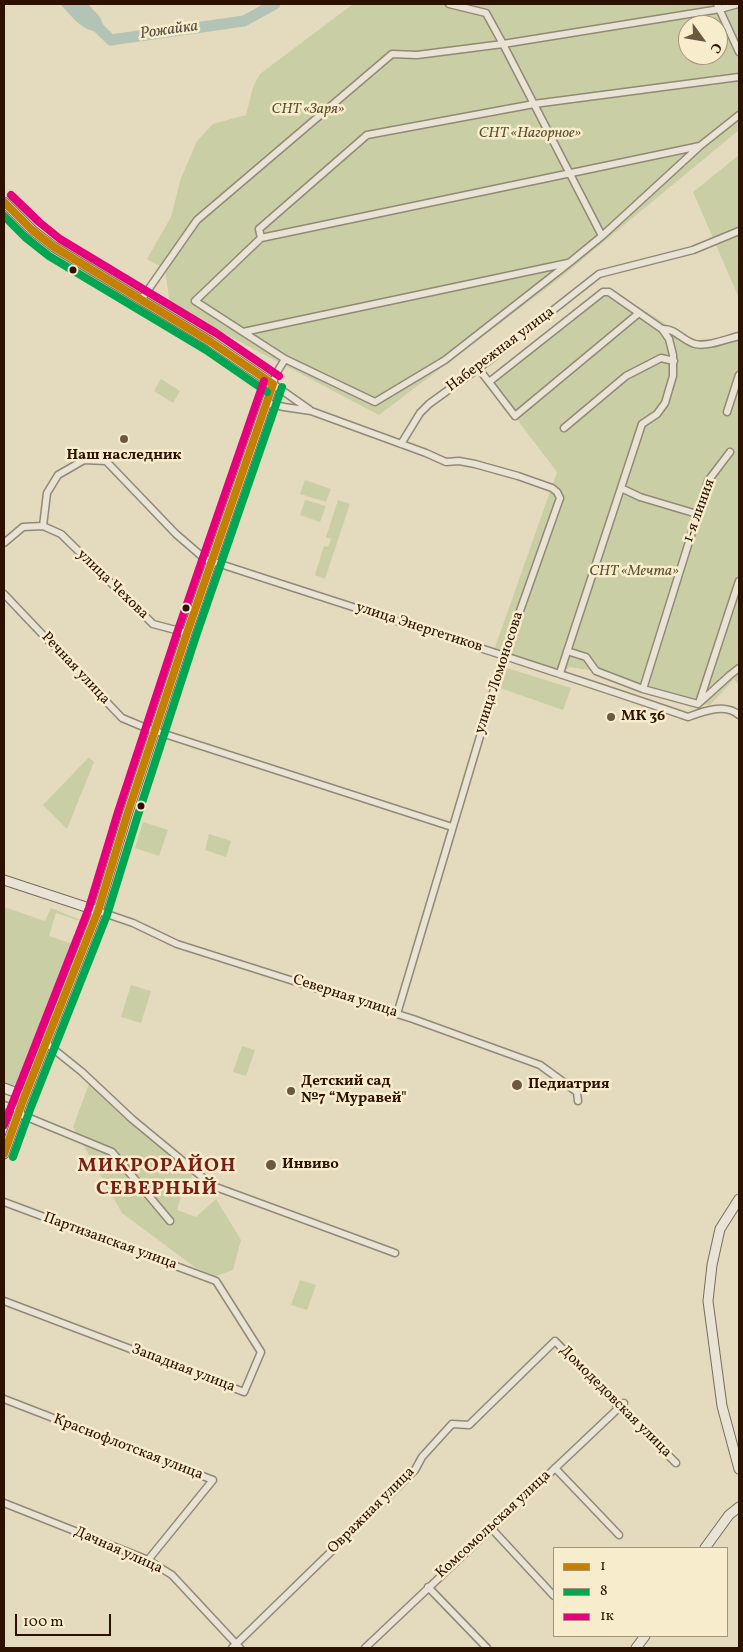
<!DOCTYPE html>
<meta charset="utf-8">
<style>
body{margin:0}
#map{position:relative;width:743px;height:1652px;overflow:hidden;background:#e4dabe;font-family:Vollkorn,serif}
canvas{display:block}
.frame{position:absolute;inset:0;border:5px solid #2c1000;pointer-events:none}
.legend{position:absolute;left:553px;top:1547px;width:175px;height:90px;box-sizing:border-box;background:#f7eccb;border:1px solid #a6947a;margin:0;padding:6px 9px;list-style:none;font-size:15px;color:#2c1000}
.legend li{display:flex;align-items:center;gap:10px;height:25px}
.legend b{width:25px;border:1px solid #a6947a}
.north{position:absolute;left:678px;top:15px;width:50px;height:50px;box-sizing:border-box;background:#f7eccb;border:1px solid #a6947a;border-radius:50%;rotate:122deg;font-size:14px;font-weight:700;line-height:20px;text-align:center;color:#2c1000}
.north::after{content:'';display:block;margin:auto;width:18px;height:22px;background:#6c5742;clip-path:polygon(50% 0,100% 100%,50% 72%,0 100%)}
.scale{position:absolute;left:15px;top:1614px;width:96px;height:22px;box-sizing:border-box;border:2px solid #2c1000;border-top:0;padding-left:6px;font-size:15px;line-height:18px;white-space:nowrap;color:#2c1000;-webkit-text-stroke:4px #f7eccb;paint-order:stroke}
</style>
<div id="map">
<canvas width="743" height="1652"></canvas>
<div class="frame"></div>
<ul class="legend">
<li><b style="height:6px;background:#c48000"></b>1</li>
<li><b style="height:6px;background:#00a651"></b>8</li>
<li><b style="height:6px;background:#e5007d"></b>1к</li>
</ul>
<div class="north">С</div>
<div class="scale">100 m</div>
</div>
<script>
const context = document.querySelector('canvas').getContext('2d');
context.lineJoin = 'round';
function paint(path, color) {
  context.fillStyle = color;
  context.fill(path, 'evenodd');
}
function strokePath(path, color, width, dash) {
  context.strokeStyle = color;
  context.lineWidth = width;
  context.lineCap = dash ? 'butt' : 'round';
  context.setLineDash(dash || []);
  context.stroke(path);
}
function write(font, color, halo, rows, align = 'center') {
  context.font = font + ' Vollkorn,serif';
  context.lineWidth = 5;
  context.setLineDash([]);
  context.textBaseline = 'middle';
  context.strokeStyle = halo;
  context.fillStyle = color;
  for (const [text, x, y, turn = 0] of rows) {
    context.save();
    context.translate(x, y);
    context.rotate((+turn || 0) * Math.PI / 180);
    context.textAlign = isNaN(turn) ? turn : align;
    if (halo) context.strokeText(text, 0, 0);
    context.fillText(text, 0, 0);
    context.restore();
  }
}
paint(new Path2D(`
 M353,4H739V130L560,278L379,415L170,305L165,269L147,259L171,217L181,178L197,141L213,124L246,115L253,87L260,74ZM688,25H718V55H688Z
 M739,155V298L693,192Z
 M608,288L703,347L739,339V686L734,679L710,705L698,704L596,671L569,667L562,676L493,653L557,472L487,380Z
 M161,379L180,391L173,403L154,391Z
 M305,480L331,489L326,502L300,494Z
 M305,500L326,506L320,522L300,515Z
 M338,500L350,504L325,579L315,575L324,546L328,547L331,539L326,537Z
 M507,668L571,688L563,710L500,688Z
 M89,757L94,762L67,829L43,805Z
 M143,822L168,830L159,856L135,848Z
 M209,834L231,841L226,857L205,850Z
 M4,907L45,921L51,908L88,923L86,929L84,928L86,923L56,913L49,936L78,946L81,938L82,939L53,1026L47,1024L21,1088L4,1082Z
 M131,985L151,991L141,1023L121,1017Z
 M242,1046L255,1050L246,1076L233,1072Z
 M89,1084L193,1175L184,1186L177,1210L196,1217L216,1199L241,1240L233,1270L216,1276L196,1268L122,1213L73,1127Z
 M300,1280L316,1285L307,1310L291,1305Z`), '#cacea4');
paint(new Path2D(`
 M60,4H88L100,17L104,27L100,32C82,32 71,15 60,4Z`), '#b3c4b7');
strokePath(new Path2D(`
 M74,4L111,40L244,21L275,4`), '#b3c4b7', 11);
const street = new Path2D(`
 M449,4L486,13L503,44L720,9L738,4
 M717,4L739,52
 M700,146L602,236L569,263L445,360L375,402L285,359L195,301L261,238L700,146L739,115
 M261,238L259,229L367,135L534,104L739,77
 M141,300L197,220L392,54L417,55L503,44L602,236
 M662,329C675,328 683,341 695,344C708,347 726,339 739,336
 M243,332L568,263
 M285,359L276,374L273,384L310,410
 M478,368L489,382
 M266,403L284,407L311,411L426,453L446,462L459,461L475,464L518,476L552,488L557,492L560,498L504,656L397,1014
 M727,412L739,375
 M564,428L626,376L661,358L674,361
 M401,444L420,413L429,404L491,359L599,274L693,250L739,231
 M621,488L640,497L697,514
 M43,526L47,493L58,475L84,460L106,461L176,534L205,559C366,612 528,662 688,717C704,711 725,703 739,715
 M4,543L23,527L43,526L61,534L153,624L187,633
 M4,594L122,718L146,728L452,827
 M567,651L586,657L596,671L643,689L698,704L730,675L739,668
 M560,673L642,424L657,414L665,403L673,376V355L669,339L662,329L609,292H603L489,382L515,416L639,313
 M643,689L708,481L730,452
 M699,703L739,581
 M98,911L133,923L177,944L413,1019L540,1065L577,1092L578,1101
 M46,1043L82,1072L132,1119L213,1186L395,1253
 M4,1105L19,1110L22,1115L112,1152L170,1221
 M4,1202L216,1281L261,1352L244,1392L4,1301
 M4,1399L213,1480L148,1560
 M555,1468L619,1535
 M4,1503L148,1560L172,1575L240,1648
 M491,1528L554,1596
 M428,1587L487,1648
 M232,1648L415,1470L422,1457L452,1424L469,1425L555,1341L619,1407L676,1463
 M365,1648L624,1403`);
const secondary = new Path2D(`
 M4,202L32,230L54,247L211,342L273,384L187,633L127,815L98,911L22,1103L4,1154
 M4,880L98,911
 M4,1088L25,1096
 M739,1199L720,1229L712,1265L708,1301L722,1406L739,1469
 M705,1548L729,1515L739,1507
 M636,1648L645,1636`);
strokePath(street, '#928876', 9);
strokePath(secondary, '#776d5d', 11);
strokePath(street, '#e8e3d5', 6);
strokePath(secondary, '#e8e3d5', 9);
strokePath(new Path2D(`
 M4,202L32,230L54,247L211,342L273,384
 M4,1154L22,1103L98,911L127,815L187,633L273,384`), '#c48000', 8);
strokePath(new Path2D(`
 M4,216L25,237L49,256L206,350L267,392
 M13,1157L31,1107L107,915L137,818L196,636L282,387`), '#00a651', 8);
strokePath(new Path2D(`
 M11,195L39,222L60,239L216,333L279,376
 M4,1125L89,908L118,812L178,630L264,381`), '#e5007d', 8);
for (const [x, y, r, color] of [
 [73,270,4.5,"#2c1000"],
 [124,439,5,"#6c5742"],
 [186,608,4.5,"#2c1000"],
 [611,717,5,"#6c5742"],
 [141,806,4.5,"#2c1000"],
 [517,1085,6,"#6c5742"],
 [291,1091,5,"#6c5742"],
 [271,1165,6,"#6c5742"]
]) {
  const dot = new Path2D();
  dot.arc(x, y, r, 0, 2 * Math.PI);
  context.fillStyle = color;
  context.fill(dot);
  strokePath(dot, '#f7eccb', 2);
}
write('italic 15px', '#5c4f32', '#f7eccb', [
 ["СНТ «Заря»",308,110],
 ["СНТ «Нагорное»",530,134],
 ["СНТ «Мечта»",634,572]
]);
write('15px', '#2c1000', '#f7eccb', [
 ["Набережная улица",501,350,-37],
 ["1-я линия",700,511,-70],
 ["улица Чехова",112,585,44],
 ["улица Энергетиков",419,628,18],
 ["Речная улица",75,669,47],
 ["улица Ломоносова",500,673,-72],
 ["Северная улица",345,997,18],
 ["Партизанская улица",110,1242,20],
 ["Западная улица",183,1369,21],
 ["Домодедовская улица",615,1402,45],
 ["Краснофлотская улица",128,1448,21],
 ["Овражная улица",372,1511,-45],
 ["Комсомольская улица",494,1525,-43],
 ["Дачная улица",118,1551,24]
]);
write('bold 15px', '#2c1000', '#f7eccb', [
 ["Наш наследник",124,456,"center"],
 ["МК 36",621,717],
 ["Детский сад",301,1082],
 ["№7 “Муравей\"",301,1099],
 ["Педиатрия",528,1085],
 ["Инвиво",282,1165]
], 'left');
write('italic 16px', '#544c3f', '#f7eccb', [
 ["Рожайка",169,31,-8]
]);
context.letterSpacing = '1px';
write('bold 20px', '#7a1f14', '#f7eccb', [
 ["МИКРОРАЙОН",157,1167],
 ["СЕВЕРНЫЙ",157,1190]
]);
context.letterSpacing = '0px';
</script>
